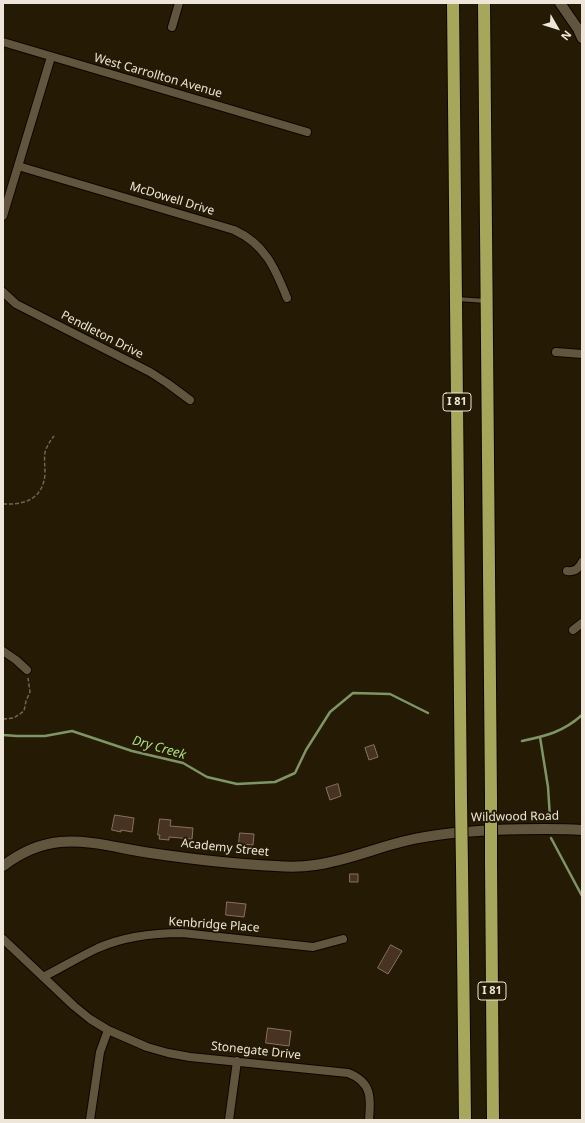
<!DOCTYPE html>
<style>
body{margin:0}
#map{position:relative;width:585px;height:1123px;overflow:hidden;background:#251a04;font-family:"Noto Sans",sans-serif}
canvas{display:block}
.frame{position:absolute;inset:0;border:4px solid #eee7d9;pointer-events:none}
.north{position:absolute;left:537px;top:8px;width:40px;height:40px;-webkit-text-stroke:3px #251a04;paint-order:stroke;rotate:129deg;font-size:11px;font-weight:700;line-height:16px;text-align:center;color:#eee7d9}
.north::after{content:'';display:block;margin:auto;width:14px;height:18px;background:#eee7d9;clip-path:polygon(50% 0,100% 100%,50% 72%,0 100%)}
</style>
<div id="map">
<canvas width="585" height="1123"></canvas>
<div class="frame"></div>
<div class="north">N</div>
</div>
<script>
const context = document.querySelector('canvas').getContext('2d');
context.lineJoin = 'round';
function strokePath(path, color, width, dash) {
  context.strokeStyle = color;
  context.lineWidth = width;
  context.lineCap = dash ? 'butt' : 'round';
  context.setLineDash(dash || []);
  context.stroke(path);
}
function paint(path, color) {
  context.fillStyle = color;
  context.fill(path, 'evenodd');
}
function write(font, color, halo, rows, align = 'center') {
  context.font = font + ' "Noto Sans",sans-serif';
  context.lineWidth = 4;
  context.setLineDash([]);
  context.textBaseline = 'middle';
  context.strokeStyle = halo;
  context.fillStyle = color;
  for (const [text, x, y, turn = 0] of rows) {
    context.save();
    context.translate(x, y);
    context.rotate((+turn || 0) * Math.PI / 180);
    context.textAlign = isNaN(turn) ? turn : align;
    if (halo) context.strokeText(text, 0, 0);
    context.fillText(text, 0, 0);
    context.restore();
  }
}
strokePath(new Path2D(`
 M3,735L17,736H45L72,731L132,751L183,763L207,777L237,784L275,782L295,773L306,750L330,712L353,693L390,694L428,713
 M540,737L548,787L550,818
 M522,741C546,736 563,732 582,715
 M551,838L582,896`), '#7e9566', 2.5);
const building = new Path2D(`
 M374,745L378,757L369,760L365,748Z
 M338,784L341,796L330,800L326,788Z
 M115,815L134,818L132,832L121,830V832L112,830Z
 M160,819L171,820L170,826L193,828L192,839L169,837V840L159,839L160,835H158Z
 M240,833L254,834L253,845L239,844Z
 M350,874H358V882H350Z
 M227,902L246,904L244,917L226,915Z
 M391,945L402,951L388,974L378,968Z
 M268,1028L291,1031L289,1046L266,1043Z`);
paint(building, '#483323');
strokePath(building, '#897160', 1);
const service = new Path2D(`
 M457,299L486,301`);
const minor = new Path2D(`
 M172,27L179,3
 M3,42L307,132
 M18,166L234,230C265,244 275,268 287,298
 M3,216L51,57
 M3,292L16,304L150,372L167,383L190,400
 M556,352L582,354
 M567,571C574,572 579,569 582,562
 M573,630L582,623
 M3,651L16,660L27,670
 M3,939L74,1006L90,1019L108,1030L147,1047L168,1053L190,1057L348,1073C372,1082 371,1098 369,1120
 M43,977C61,968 79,957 98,948C123,937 154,933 182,933L313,947L343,939
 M90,1120L100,1052L108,1030
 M229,1120L237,1061`);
const tertiary = new Path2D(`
 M560,3L578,29L582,38
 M3,866C20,853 39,844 60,842C88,839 122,849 150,853C191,859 234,864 276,866C289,867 302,867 315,865C346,861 375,848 405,841C434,834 462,832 492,830C522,829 552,828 582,830`);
const motorway = new Path2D(`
 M453,3L461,802
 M484,3L491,798
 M491,862L493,1120
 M462,866L465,1120`);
strokePath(service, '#0e0500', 6);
strokePath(minor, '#0e0500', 10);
strokePath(tertiary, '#0e0500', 12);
strokePath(motorway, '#0e0500', 14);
strokePath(new Path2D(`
 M3,504C25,505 43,499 45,474C45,466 44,459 45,452C47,446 50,441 54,436
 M3,719L14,718L24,711L26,701L30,692L28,678`), '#706653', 1.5, [4, 2]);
strokePath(service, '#62553d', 4);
strokePath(minor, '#62553d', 8);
strokePath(tertiary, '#62553d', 10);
strokePath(motorway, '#a7a75c', 12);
const motorwayBridge = new Path2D(`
 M491,798V862
 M461,802L462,866`);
strokePath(motorwayBridge, '#0e0500', 14, []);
strokePath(motorwayBridge, '#a7a75c', 12);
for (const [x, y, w] of [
 [457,402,28],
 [492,991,28]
]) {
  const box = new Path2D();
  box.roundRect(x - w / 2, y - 9, w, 18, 3);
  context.fillStyle = '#251a04';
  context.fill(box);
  strokePath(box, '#eee7d9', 1);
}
write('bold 11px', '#eee7d9', null, [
 ["I 81",457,402],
 ["I 81",492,991]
]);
write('12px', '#eee7d9', '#251a04', [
 ["West Carrollton Avenue",158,76,16],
 ["McDowell Drive",172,199,17],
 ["Pendleton Drive",102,335,27],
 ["Wildwood Road",515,817,-1],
 ["Academy Street",225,848,6],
 ["Kenbridge Place",214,925,4],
 ["Stonegate Drive",256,1051,6]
]);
write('italic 13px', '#aade87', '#251a04', [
 ["Dry Creek",159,748,16]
]);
</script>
